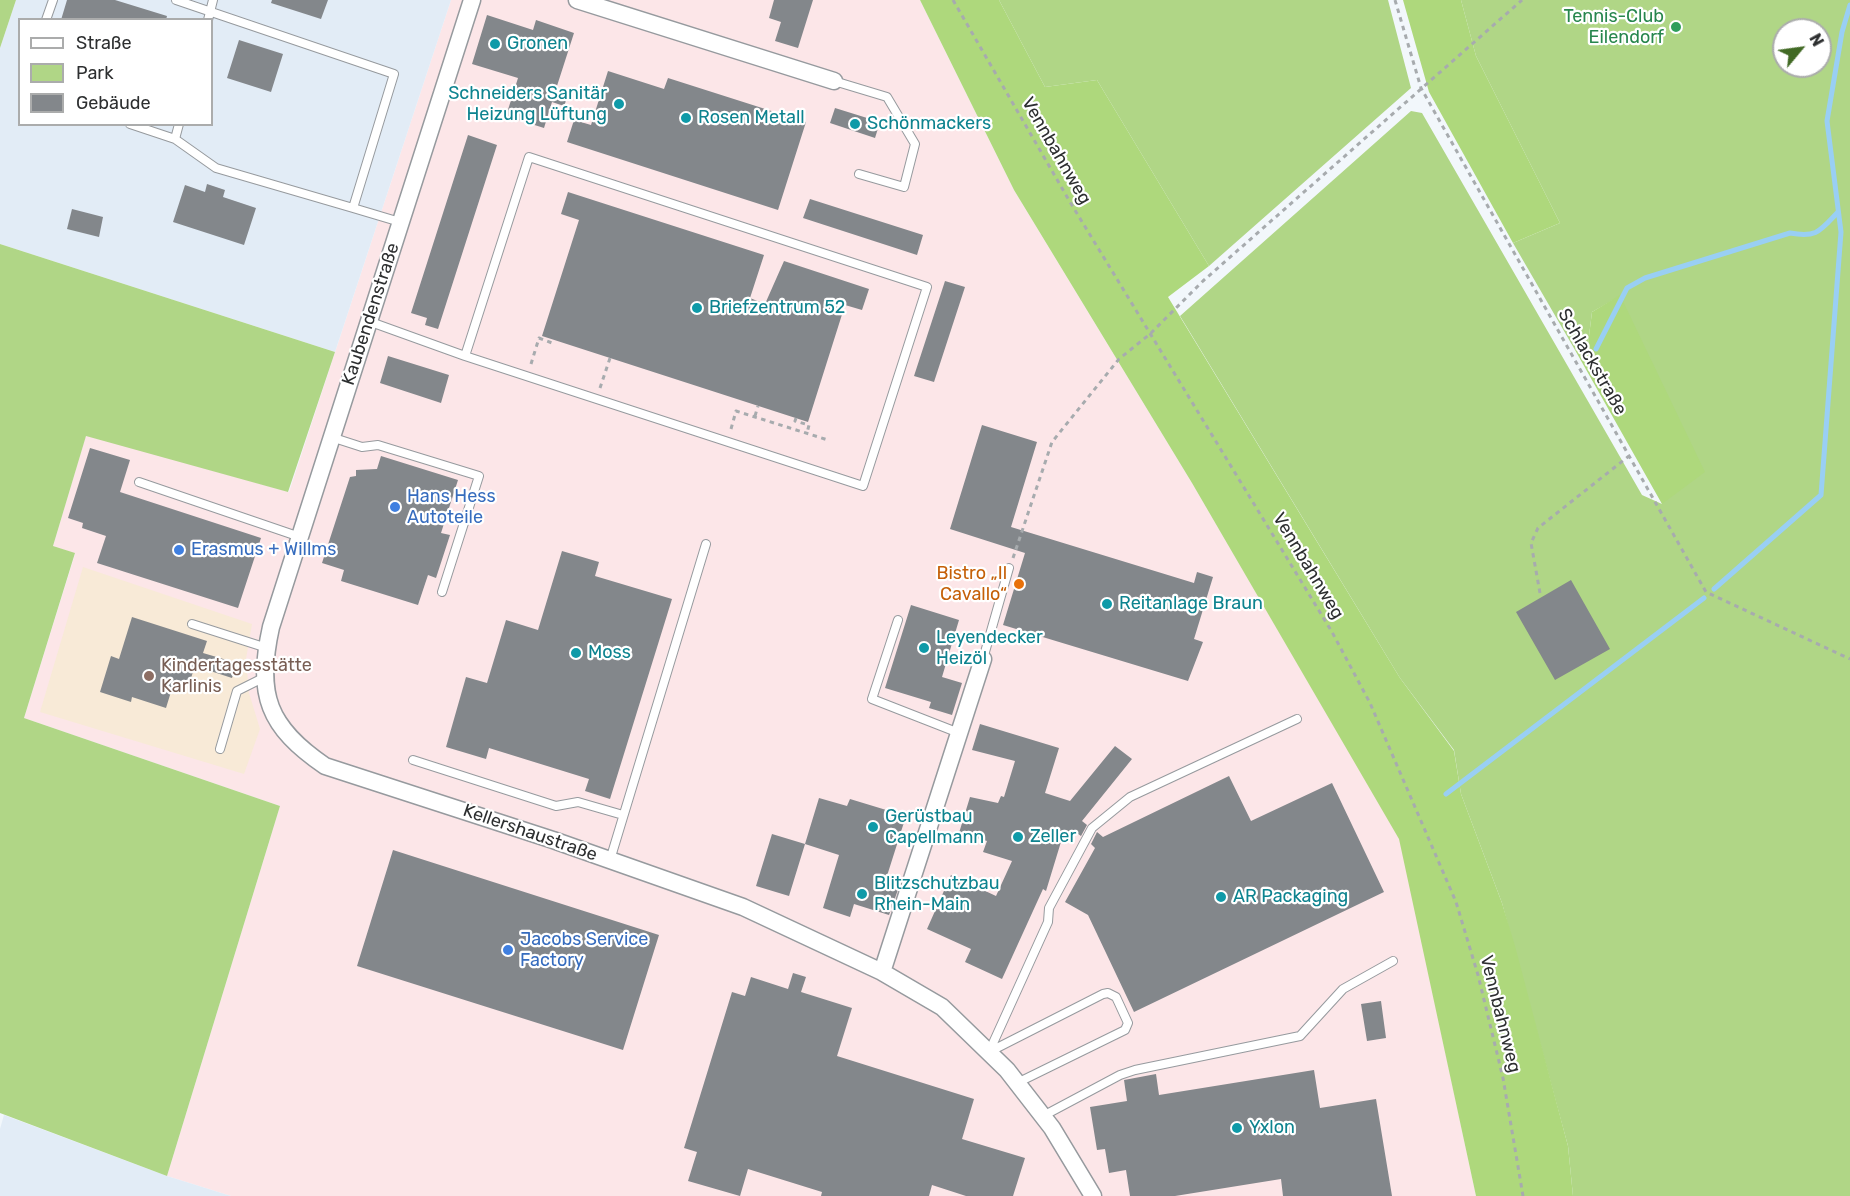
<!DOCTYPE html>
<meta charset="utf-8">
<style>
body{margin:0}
#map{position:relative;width:1850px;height:1196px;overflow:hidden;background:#f2f7fb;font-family:Rubik,sans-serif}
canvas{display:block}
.legend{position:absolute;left:18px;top:18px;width:195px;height:108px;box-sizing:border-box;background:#fff;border:2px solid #abacac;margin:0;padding:8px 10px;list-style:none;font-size:18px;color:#2d2f30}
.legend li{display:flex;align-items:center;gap:12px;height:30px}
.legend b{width:30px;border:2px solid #abacac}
.north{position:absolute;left:1772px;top:18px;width:60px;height:60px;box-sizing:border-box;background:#fff;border:2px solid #abacac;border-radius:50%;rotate:61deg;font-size:16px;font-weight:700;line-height:24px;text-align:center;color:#2d2f30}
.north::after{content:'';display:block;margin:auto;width:21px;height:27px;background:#426a25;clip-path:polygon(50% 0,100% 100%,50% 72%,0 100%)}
</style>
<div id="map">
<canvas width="1850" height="1196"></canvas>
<ul class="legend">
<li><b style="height:8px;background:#fff"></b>Straße</li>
<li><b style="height:16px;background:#b0d686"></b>Park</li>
<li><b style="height:16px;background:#83878b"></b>Gebäude</li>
</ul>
<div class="north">N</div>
</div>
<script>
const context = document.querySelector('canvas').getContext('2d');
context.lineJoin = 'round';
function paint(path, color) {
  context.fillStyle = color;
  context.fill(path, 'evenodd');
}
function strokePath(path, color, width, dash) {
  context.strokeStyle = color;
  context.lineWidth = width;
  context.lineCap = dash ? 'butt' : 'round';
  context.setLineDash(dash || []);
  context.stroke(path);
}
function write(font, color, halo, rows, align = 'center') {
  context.font = font + ' Rubik,sans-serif';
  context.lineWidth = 4.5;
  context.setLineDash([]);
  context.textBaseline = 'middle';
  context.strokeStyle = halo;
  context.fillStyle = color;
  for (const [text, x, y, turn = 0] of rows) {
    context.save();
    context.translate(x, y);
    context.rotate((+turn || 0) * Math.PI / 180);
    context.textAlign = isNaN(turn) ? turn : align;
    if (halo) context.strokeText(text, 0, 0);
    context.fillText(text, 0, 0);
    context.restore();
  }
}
paint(new Path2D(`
 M451,0H920L1014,190L1192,483L1400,839L1476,1196H231L167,1176L280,806L24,718L75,554L53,546L86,435L289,492Z`), '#fce6e8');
paint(new Path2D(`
 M16,0H451L335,352L0,244V48ZM20,20H212V124H20Z
 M4,1115L167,1176L231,1196H0V1129Z`), '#e2ecf6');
paint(new Path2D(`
 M83,567L252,624L246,659L249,693L260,729L244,774L40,712Z`), '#f8ead7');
paint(new Path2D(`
 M0,0H16L0,48Z
 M999,0H1388L1411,88L1209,266L1097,80L1045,87Z
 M1461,0H1850V1196H1573L1568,1146L1502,903L1461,794L1454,750L1400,678L1180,316L1411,111L1422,113L1642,495L1662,504L1620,296L1592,312L1588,344L1575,350L1513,243L1560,223L1476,56ZM1784,30H1820V66H1784Z
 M0,244L335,352L288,492L86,436L53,546L75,553L24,718L280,806L167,1176L0,1113Z`), '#b0d686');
paint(new Path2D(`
 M920,0H999L1045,87L1097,80L1209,266L1168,297L1400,678L1454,751L1461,794L1502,903L1515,946L1568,1146L1573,1196H1476L1399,839L1192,483L1014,190Z
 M1403,0H1461L1476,56L1560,223L1513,243L1429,92Z
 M1620,295L1705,472L1662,504L1575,350L1588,344L1592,312Z`), '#aed87c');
strokePath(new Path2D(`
 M1596,349L1627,288L1645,278L1790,233C1817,238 1820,231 1838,212
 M1714,589L1821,495L1841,232L1827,121L1842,32L1850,5
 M1446,794L1704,598`), '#99cff4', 5);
paint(new Path2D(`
 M67,0H115L167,16L166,20H61Z
 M272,0H328L321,19L271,3Z
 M774,0H813L798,48L775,41L781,22L769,18Z
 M487,15L533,30L536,20L574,33L556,89L569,93L564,106L552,102L544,128L506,116L518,78L472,64Z
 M239,40L283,54L271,92L227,78Z
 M608,71L664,89L668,78L806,122L778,210L567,142L574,120L591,125Z
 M835,108L880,122L875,138L830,123Z
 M468,135L497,145L438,329L425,325L427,318L411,313Z
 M207,184L225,190L223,197L256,208L244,245L173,222L185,185L205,192Z
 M568,192L764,255L750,298L765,304L784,261L869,289L862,310L845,305L808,422L542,336L579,220L561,214Z
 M810,199L923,235L917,255L803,218Z
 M72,209L103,217L99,237L67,229Z
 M945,281L965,287L934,382L914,376Z
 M388,356L449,375L441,403L380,383Z
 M982,425L1037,442L1011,527L1194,583L1197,572L1213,577L1194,639L1203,642L1188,681L1003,625L1025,553L950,529Z
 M90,448L130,460L120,492L261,538L238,608L97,563L106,536L82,528L83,523L68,518Z
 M381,456L458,480L441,533L450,535L436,578L428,575L418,605L341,581L344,570L322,563L350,477L356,476V470L377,469Z
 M562,551L599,562L595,576L672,599L610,799L585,791L589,779L489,748L486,759L446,747L466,677L487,683L506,620L538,630Z
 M1571,580L1610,649L1555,680L1516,612Z
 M911,605L959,620L942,677L962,683L952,715L929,708L931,702L885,688Z
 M132,617L207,641L203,653L237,663L232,678L195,666L190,681L185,680L183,685L174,682L166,708L132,697L131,702L100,692L111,656L119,659Z
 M980,724L1059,748L1045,793L1070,801L1115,746L1132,759L1082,821L1087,825L1081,836L1074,831L1071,834L1064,832L1046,891L1043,889L1002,979L965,962L971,949L927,929L951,875L996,896L1012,861L983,852L987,841L959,833L970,797L998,803L1001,796L1004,797L1015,761L972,750Z
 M1229,776L1251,821L1332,783L1384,892L1134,1012L1088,915L1065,902L1095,848L1091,844L1097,832L1103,837Z
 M819,798L847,806L850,799L906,816L886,879L900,884L889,915L854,904L850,917L823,908L839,855L805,844Z
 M772,834L805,844L789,896L756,886Z
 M393,850L659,935L623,1050L357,966Z
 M793,973L806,977L801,992L852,1008L837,1056L974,1099L962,1139L1025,1158L1013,1196H966L932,1185L929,1196H821L822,1192L748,1169L740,1196L688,1181L697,1152L684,1148L732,992L745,996L751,977L788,989Z
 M1381,1001L1386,1038L1367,1041L1361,1004Z
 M1314,1070L1320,1108L1376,1099L1392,1196H1283L1281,1179L1175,1196H1130L1126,1170L1109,1173L1105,1149L1097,1150L1090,1107L1127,1101L1124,1080L1156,1074L1159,1095Z`), '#83878b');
const lane = new Path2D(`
 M46,20L53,0
 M208,20L213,0
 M834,81L887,97L915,144L904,187L859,174
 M130,124L175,139L216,168L353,208L394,74L176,0
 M175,139L179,124
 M353,208L400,222
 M368,321L465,356L863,486L927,287L529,157L465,356
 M331,437L362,447L378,445L479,476L442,592
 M139,482L300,537
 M898,620L872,699L959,733
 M192,624L267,648
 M983,659L1009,568
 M220,749L237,691L265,677
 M413,760L556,806L578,802L623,815
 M610,860L706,544
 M989,1052L1048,922L1049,908L1092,828L1130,797L1297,719
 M989,1052L1103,994L1108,993L1116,997L1128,1023L1125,1030L1017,1083
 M1043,1116L1120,1075L1135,1070L1300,1036L1343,989L1393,961`);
const street = new Path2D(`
 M472,0L271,627C256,695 268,727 325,766L553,840L743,907L882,972L942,1007L1007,1070L1052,1128L1093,1196
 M577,0L834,81
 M882,972L983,659`);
strokePath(lane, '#969a9e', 10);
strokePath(street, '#969a9e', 19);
strokePath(new Path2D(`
 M953,0L1070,202L1332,632L1370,703L1456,902L1478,975L1503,1078L1523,1196
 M1395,0L1421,88L1706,592L1850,659
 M531,364L539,338L552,343L553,340
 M600,388L610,358
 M755,416L758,406
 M796,418L795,421L809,425L807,433
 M731,429L736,411L828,440
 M1013,558L1052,442L1119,359L1150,334L1203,281L1522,0
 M1540,593L1531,543L1538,528L1629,456`), '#a7abae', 3, [4.5, 4.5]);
strokePath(lane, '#fff', 8);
strokePath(street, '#fff', 16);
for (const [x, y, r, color] of [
 [1676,27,6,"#2e9e5b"],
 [495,44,6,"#0f9aa8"],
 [619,104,6,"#0f9aa8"],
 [686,118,6,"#0f9aa8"],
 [855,124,6,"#0f9aa8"],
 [697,308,6,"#0f9aa8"],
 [395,507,6,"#3f7fe0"],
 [179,550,6,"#3f7fe0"],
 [1019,584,6,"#e8710a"],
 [1107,604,6,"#0f9aa8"],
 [924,648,6,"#0f9aa8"],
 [576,653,6,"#0f9aa8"],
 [149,676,6,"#8d6e63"],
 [873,827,6,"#0f9aa8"],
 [1018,837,6,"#0f9aa8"],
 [862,894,6,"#0f9aa8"],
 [1221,897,6,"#0f9aa8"],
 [508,950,6,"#3f7fe0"],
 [1237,1128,6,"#0f9aa8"]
]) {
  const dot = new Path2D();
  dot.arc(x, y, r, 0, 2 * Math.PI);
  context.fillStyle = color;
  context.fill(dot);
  strokePath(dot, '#fff', 2);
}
write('18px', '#27864d', '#fff', [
 ["Tennis-Club",1664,17],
 ["Eilendorf",1664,38]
], 'right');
write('18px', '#0d838f', '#fff', [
 ["Gronen",507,44],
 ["Schneiders Sanitär",607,94,"right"],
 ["Heizung Lüftung",607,115,"right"],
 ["Rosen Metall",698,118],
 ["Schönmackers",867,124],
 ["Briefzentrum 52",709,308],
 ["Reitanlage Braun",1119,604],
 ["Leyendecker",936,638],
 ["Heizöl",936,659],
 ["Moss",588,653],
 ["Gerüstbau",885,817],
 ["Capellmann",885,838],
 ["Zeller",1030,837],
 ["Blitzschutzbau",874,884],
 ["Rhein-Main",874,905],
 ["AR Packaging",1233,897],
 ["Yxlon",1249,1128]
], 'left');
write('18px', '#2d2f30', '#fff', [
 ["Vennbahnweg",1056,151,60],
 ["Kaubendenstraße",371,314,-72],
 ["Schlackstraße",1592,362,60],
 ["Vennbahnweg",1308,566,59],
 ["Kellershaustraße",530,833,19],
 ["Vennbahnweg",1500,1014,76]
]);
write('18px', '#366cbe', '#fff', [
 ["Hans Hess",407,497],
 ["Autoteile",407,518],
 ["Erasmus + Willms",191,550],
 ["Jacobs Service",520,940],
 ["Factory",520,961]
], 'left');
write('18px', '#c56008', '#fff', [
 ["Bistro „Il",1007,574],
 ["Cavallo“",1007,595]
], 'right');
write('18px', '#785e54', '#fff', [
 ["Kindertagesstätte",161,666],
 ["Karlinis",161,687]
], 'left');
</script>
